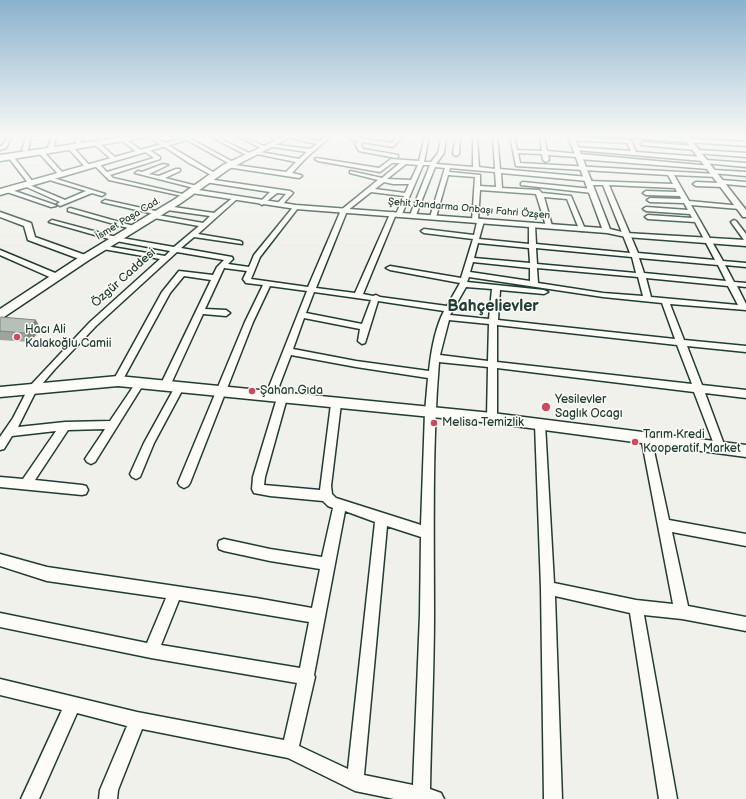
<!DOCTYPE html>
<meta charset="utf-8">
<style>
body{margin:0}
canvas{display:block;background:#f0f1eb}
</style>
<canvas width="746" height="799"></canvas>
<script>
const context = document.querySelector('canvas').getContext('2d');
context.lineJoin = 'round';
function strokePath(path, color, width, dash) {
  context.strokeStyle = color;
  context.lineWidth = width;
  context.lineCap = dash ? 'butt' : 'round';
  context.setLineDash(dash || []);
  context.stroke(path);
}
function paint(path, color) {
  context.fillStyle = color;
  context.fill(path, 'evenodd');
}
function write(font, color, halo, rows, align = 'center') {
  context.font = font + ' "Balsamiq Sans",sans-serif';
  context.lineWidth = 3;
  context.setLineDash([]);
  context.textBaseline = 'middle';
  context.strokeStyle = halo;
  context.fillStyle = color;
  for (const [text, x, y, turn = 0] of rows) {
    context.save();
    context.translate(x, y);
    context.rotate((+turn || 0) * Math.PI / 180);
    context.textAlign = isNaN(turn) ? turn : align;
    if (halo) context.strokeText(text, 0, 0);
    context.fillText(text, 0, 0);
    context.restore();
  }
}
const minor = new Path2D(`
 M8,136H12L6,148L0,150V146H2Z
 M27,136H31L28,150L25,152L22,150Z
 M52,136H56L54,147L51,149L48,147Z
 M78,136H82L81,142L78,144L75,142Z
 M148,136H153L218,175L213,176L189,163Z
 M180,136H185L235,163V165L286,172L296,162L252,153L255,151L299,159L307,152L267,146L270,144L310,149L317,144L285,137L289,136L320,141L326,136H331L305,159L292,173L301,175L302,176L299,178L227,167V165L230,164Z
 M209,136H215L253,155L248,156Z
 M236,136H242L268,148L263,149Z
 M269,136H274L283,141L278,142Z
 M354,136H359L357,138L392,143L398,136H403L393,147L362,142L361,144L363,149L398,155V157L396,158L359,151L355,144L358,141L350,139Z
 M425,136H429L424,162H431L438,153L442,136H446L444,153L436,164L473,167V136H477L479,167L495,169L493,136H497L500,169L588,177L591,179L588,181L501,173L502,188L539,190L542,193L571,196L585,229L582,231L579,229L567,199L544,197L552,226L549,228L546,226L536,194L480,190L478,220L481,219L484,221L479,239L529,244V225L532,223L535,225L536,244L630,253L603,185H589L586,183L589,181L673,184L668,175L516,166L510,136H514L517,150L542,151L540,136H544L547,151L711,166V168L709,169L579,159L577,157L548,155L549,160L546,162L543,160L542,154L518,153L520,163L716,174L718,175V177L674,175L689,201L742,206L743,207L740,209L691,205L723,261L746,263V267L725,265L734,282L746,283V287L737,286L746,304V310L670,304L684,340L746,346V352L687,346L702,385L746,390V398L705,393L725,447L724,450L720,451L716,450L715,447L694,392L497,368V418L496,421H488L487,418L488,367L439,362C432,445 434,529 434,613C434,672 431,731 430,789L441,793L444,799H394L355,791L288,758L142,729L118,790L117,799H99L100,790L127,726L77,713L39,799H21L62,710L0,695V679L137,712L284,740L297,683L151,658L0,627V613L147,643L166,598L47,581L0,566V554L47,567L256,598L312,608L320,569L270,561L224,551L219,549L218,545L219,541L224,539L270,549L322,557L333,508L328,506L323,501L270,496L254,493L252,489L253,477L277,398L278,395H286L287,398L265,477L264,485L320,490L331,404L332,401H340L341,404L331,486L332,494L336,498L421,525L425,412L428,378L356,367L291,355L275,397L274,400H266L265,397L307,291L270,286L253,322L190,483L188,486L184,488L180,486L178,483L245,322L263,285L246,283L243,279L247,271L224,268L205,309L226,310L230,313L226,316L203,314L170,386L165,389L160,386L211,280L184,276L170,293L121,383H115L113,381L162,292L179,271L213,275L217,267L224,260L177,252L96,326L55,369L36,391L18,427L65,422L110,421L137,381H143L145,383L143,385L95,462L91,464L87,462L85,459L105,429L68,430L35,480L82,485L86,486L88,490L86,494L82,495L0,487V477L23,479L56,431L12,436L4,449L0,450V437L13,418L29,387L90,322L160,259L103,249L99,247L100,245L165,256L170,251L116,241L49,222L52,220L116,237L174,247L199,226L154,218L151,216L154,214L102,202L105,200L160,212L161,213L158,215L203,223L210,216L167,210L164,208L167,206L214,213L235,196L238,198L237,199L198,234L240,241L242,242V244L194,237L181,248L232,257L233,259L228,264L249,267L254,255L294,206H298V208L260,257L251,279L308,287L341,210L378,180L350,173V171L382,178L400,163H392L380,172L318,161L315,159L316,158L379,168L391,159L419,161ZM406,164L418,165L411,180L387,179ZM423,165H430L410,215L413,217L416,215L435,167L445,168L430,217L431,218L436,217L448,175L475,177L472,221L477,222L474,235L424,229L421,231L424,233L473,239L461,278L390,266L386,268L390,270L460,283L447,306L380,297L376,295L373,296L363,294L396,214L399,216L402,214ZM450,168L495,172L496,187L480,186V175L449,172ZM384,182L393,184H409L405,193L375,189ZM609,185L675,188L677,192L646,191L643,193L646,195L680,196L681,199L650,198L647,200L650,202L684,203L688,210L646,207L643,209L646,211L690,214L692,218L648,215L645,217L648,219L695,222L715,260L638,253ZM371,192L404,196L396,214L393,212L390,214L355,293L316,288L347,211ZM478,243L529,248L530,263L474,258ZM536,248L632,257L636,273L537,264ZM639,258L718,265L726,281L644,273ZM473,262L530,268V281L470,272ZM537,268L638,277L643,296L603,293L538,283ZM469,277L603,297L662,303L675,339L498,320L500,290L544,294L548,292L544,290L467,282ZM646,278L728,286L738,305L651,297ZM466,287L492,289L489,319L450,315ZM314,292L371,300L362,324L306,313ZM378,301L444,311C435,328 431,352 429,371L356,361L293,349L304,318L360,329L358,341L362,344L365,343ZM449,320L489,324L488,361L440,355ZM497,325L677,345L692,384L497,362ZM345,511L375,522L348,769L299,746L315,677L314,675ZM387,526L421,537L420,614L413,785L364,775ZM179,600L309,622L300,668L161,645Z
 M456,136H460L459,154L456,156L453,154Z
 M614,136H640L746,142V146L616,137Z
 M123,137L142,151V153H138L121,140L120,139Z
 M572,137L629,140L632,142L636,152L703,157L706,159L703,161L576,150L573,148L574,147L631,151L627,143L570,140L569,139Z
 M94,142H98L116,158V160H112L94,144Z
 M643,142L695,146L698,148L695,150L641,145V143Z
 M68,146H72L90,166V168H86L68,148Z
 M146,148L160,157V159L110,175L113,178L187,195V197L109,180L93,164L98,163L107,172L154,158L144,151L143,150Z
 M698,150L746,153V157L696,153L695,152Z
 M39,151H43L63,173V175H59L39,153Z
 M8,155H12L33,182V184H29L8,157Z
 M706,160L746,163V167L704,163L703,162Z
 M163,164L168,165L149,174L159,176L176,169H180V171L165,178L201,187L198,189L135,173L138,171L142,172Z
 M714,170L746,172V176L712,173V171Z
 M46,177H50L105,194L102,196L92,193L60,206L57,204L60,202L22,185L27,184L65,200L86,191L46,179Z
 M207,179L290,191L293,193L281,206L276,205L286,194L277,193L262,205L259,203L270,192L205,182L204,181Z
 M721,180L746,182V186L725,184V186L723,187L696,186L693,184L696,182L719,183V181Z
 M523,182L592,189L595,191L592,193L521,185V183Z
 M6,188L55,205L56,206L51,207L4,191L3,190Z
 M70,208L137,227L138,228L135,230L68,211V209Z
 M734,220L736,221L746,234V241L744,240L731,222Z
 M0,250L60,275L61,277L57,279H54L0,255Z
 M179,384L184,387L154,443L140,477L136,479L132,477L130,474L144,443L176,385Z
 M540,420L544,421L545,424L554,583L636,600L673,604L641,437L642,434L646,433L650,434L651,437L669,520L746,534V546L672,532L688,606L746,617V631L682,619L644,615L677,799H659L630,613L555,596L562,799H544L541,588L535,424L536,421Z`);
const tertiary = new Path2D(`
 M101,136H107L103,140L100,138Z
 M568,136H574L610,229L626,233L746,240V246L626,237L607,233L296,209L192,193L188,191L192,189L296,205L602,228Z
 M682,136H688L746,210V217H743Z
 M0,212L31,223L35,237L88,256L89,258L88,260H82L28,240L24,226L0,217Z`);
const secondary = new Path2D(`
 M190,136H200L0,195V189Z
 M285,136H293L229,169L181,203L89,260L4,317L0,318V309L81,256L175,199L223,165Z
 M118,376L492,413L746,445V457L492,423L118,386L0,397V387Z`);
const primary = new Path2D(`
 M129,136H147L143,138L0,161V155Z`);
strokePath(minor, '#1f3d34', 3);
strokePath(tertiary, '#1f3d34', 3);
strokePath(secondary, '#1f3d34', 3);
strokePath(primary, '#1f3d34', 3);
paint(minor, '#fdfcf7');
paint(tertiary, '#fdfcf7');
paint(secondary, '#fdfcf7');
paint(primary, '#fdfcf7');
paint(new Path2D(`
 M0,318L41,329L30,342L0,340Z`), '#9da49e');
paint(new Path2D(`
 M36,320L41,329L30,342L24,333Z`), '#7f8681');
const building = new Path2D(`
 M1,317L36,320L24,333L0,331V318Z`);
paint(building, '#b6bfb8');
strokePath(building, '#7f8681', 1);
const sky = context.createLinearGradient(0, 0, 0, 248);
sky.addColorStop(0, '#8bb1cd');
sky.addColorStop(0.55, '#f8f9f6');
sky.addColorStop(1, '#f8f9f600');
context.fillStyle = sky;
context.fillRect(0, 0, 746, 248);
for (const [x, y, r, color] of [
 [17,337,4,"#d1495b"],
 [252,391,4,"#d1495b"],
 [546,407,5,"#d1495b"],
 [434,423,4,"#d1495b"],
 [635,442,4,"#d1495b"]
]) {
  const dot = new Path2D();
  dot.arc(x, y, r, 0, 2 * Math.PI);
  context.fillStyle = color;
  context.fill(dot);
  strokePath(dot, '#fdfcf7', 1.5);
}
write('10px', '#1f3d34', '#fdfcf7', [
 ["Şehit Jandarma Onbaşı Fahri Özşen",469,209,5],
 ["İsmet Paşa Cad.",128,219,-31]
]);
write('12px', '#1f3d34', '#fdfcf7', [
 ["Özgür Caddesi",124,278,-42]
]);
write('12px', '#1f3d34', '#fdfcf7', [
 ["Hacı Ali",25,330],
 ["Kalakoğlu Camii",25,344],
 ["Şahan Gıda",260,391],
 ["Yesilevler",555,400],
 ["Saglık Ocagı",555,414],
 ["Melisa Temizlik",442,423],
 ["Tarım Kredi",643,435],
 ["Kooperatif Market",643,449]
], 'left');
write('bold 16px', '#1f3d34', '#fdfcf7', [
 ["Bahçelievler",493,307]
]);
</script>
